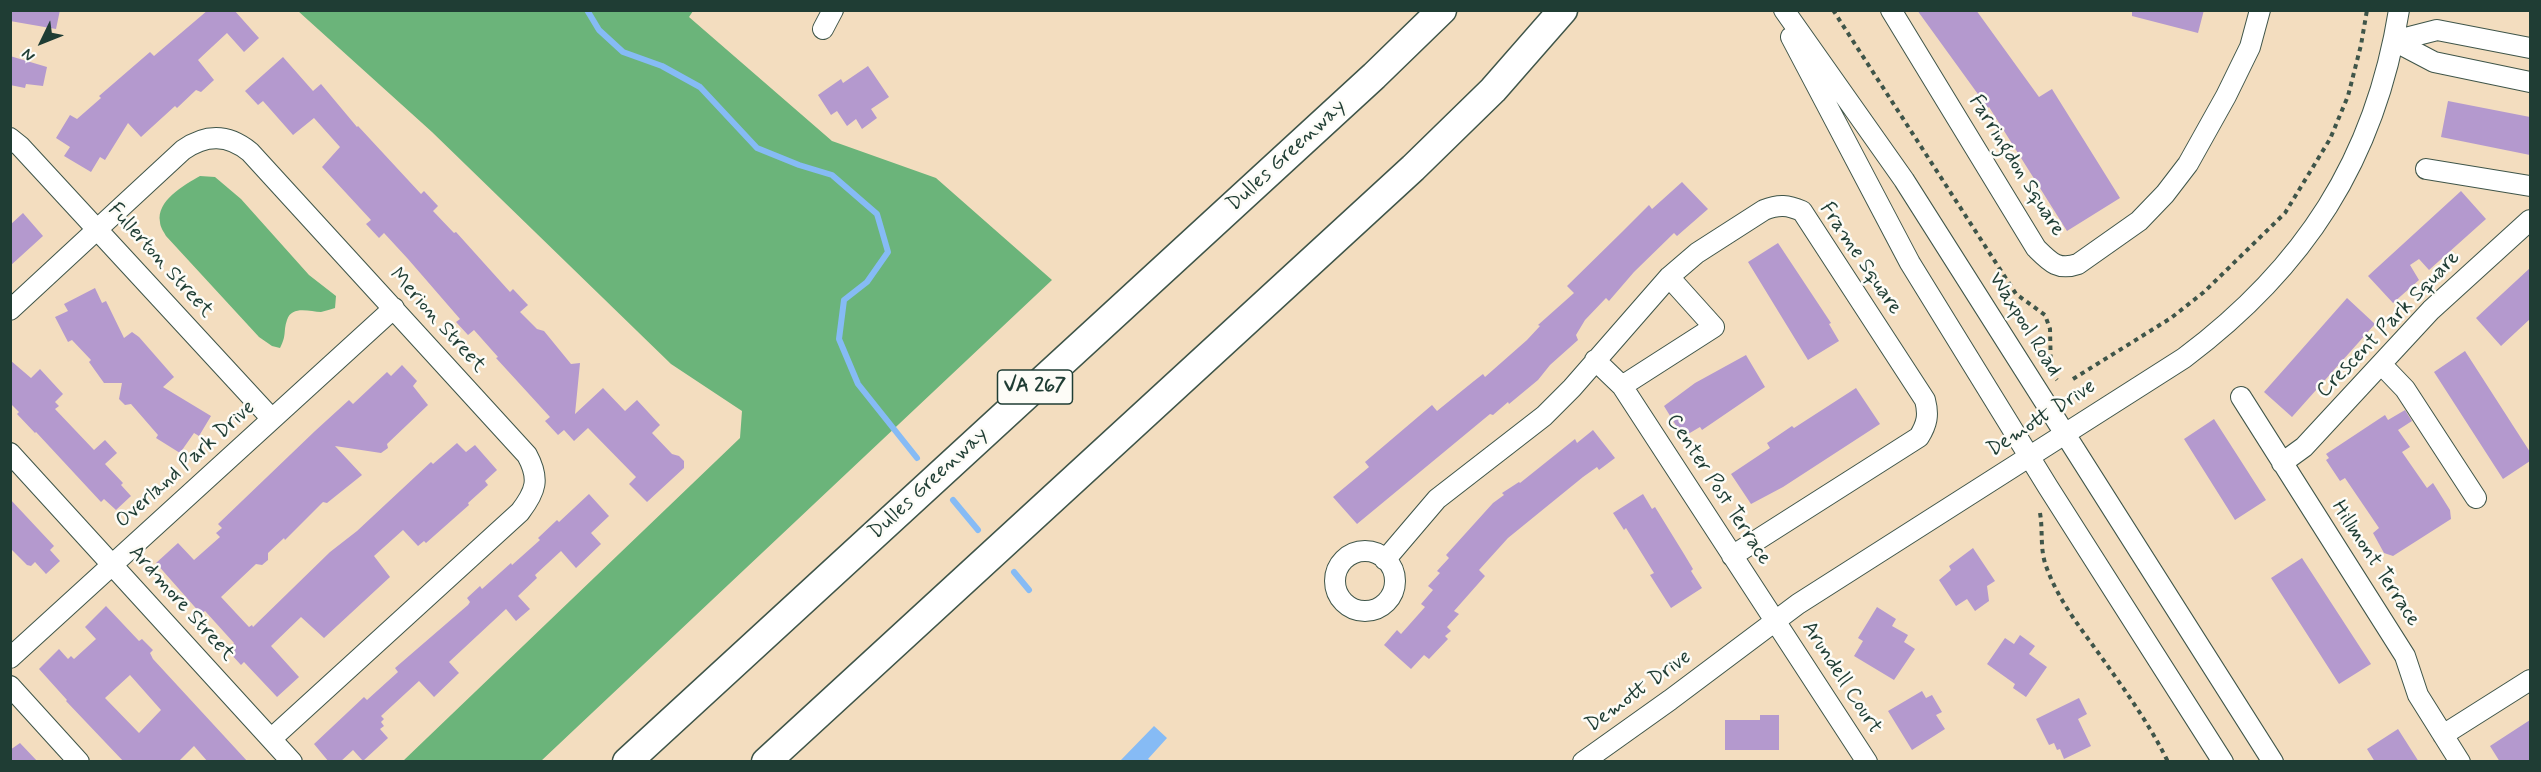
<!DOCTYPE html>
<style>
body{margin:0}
#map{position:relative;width:2541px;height:772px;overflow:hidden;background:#f3ddbf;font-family:Mynerve,sans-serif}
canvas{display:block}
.frame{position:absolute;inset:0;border:12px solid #1f3d34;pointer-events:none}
.north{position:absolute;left:12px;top:12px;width:60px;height:60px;-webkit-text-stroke:4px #fdfcf7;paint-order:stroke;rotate:227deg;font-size:16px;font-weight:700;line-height:24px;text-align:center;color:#1f3d34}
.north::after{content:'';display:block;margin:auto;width:21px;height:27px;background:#1f3d34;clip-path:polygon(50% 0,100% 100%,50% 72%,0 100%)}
</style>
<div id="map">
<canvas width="2541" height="772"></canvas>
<div class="frame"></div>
<div class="north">N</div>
</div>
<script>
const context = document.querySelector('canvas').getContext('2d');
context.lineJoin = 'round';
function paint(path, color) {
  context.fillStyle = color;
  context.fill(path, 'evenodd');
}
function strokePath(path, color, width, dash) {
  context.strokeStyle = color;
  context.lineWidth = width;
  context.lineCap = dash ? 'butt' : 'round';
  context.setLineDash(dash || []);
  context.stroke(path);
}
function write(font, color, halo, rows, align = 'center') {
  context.font = font + ' Mynerve,sans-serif';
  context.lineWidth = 5;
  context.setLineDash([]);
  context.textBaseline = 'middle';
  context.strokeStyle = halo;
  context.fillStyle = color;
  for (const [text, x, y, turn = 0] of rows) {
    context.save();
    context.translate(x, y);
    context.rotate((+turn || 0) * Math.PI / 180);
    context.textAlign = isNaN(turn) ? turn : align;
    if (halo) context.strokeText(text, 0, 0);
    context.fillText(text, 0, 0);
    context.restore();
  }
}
paint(new Path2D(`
 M298,11H693L689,17L832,141L936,178L1052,280L541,761H403L740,438L742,411L671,364L432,132Z
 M200,176L215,177L241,199L309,275L336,296L335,308C331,309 326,311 321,312C310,312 292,305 287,320C283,332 287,335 280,348L272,346L259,337L166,236C164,232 160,227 160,222C156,201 184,185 200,176Z`), '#6bb47a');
paint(new Path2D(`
 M1154,726L1167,738L1148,759L1152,761H1120Z`), '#86bbf5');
strokePath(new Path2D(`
 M587,10L599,30L623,52L662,66L700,87L757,148L799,165L832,175L877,214L888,252L867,282L844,300L839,339L858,384L917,458
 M953,500L978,530
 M1014,572L1029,590`), '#86bbf5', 6);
paint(new Path2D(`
 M10,10H60L56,29L10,21Z
 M208,10H234L259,38L244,52L227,33L198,60L214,80L201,92L196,90L177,108L175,106L141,137L128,123L105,160L100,157L91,172L64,156L70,147L56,138L70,115L77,119L101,98L99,96L150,52L154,56Z
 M1917,10H1976L2039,97L2052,89L2120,198L2067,231L1989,107L1988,108Z
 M2132,10H2204L2198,33L2132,16Z
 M10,56L47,67L43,86L26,84L25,88L10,85Z
 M283,57L313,91L321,84L357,127L358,126L421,194L424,191L438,206L433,211L454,233L456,232L510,292L513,289L528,305L520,312L537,329L544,331L571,364L580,363L575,414L603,388L625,411L637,400L660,425L652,433L672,454L679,456L684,461V468L647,502L629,484L636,477L588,428L574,441L564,430L558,435L545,421L550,417L496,358L498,357L474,330L468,335L456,322L460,319L408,259L384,233L379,238L366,224L371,220L322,167L340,147L314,118L293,135L263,101L258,105L245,91Z
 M868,66L889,97L871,109L877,118L862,129L856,119L847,126L837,111L831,115L818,95L841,79L843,83Z
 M2448,101L2530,117V155L2441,137Z
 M1682,182L1708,209L1677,236L1674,233L1634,272L1609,301L1606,298L1585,320L1576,335L1578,340L1550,365L1538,380L1509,404L1508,402L1493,415L1490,414L1357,524L1333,497L1369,467L1365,462L1432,405L1437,411L1474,381L1483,374L1485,377L1527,340L1540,326L1538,325L1574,293L1567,286L1622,232L1649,205L1652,209Z
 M2461,191L2486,219L2429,270L2419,259L2410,265L2419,280L2393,303L2368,276Z
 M23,213L43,236L10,266V225Z
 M1778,243L1831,323L1829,324L1839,341L1808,360L1748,262Z
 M2530,268V319L2501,346L2476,318Z
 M95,288L102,303L106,301L124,338L132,332L139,337L174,377L163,387L211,416L199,436L194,433L180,453L156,438L158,435L131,404L125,405L119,399L122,383H104L89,362L91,360L72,340L68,342L55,317L68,311L64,304Z
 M2347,298L2375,324L2292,417L2264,392Z
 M2465,351L2530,452V461L2503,479L2434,372Z
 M1746,355L1765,387L1702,430L1700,427L1683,437L1664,406L1695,383Z
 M10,360L31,378L40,369L63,394L55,402L59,406L55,409L94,450L105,440L117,453L105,464L123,483L121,485L131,496L116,510L104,499L101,502L36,432L35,433L17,414L19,412L10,403Z
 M402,365L417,381L413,386L428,405L387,444L388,448L381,453L335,446L362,475L327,503L323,502L285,540L284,538L268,553V560L262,565L256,564L221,597L249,627L252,625L253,627L330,552L357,531L431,462L433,464L457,443L466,452L475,445L497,470L485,481L488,485L468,503L469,505L426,543L424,541L418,546L403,530L374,556L390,577L324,638L301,617L271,646L299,677L277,697L244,662L241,665L229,652L234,643L205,611L201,614L156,563L178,543L194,560L220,537L216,533L222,528L218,524L315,431L349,400L353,404L387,372L391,376Z
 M1856,388L1880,424L1783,487L1751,504L1731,474L1770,448L1767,443L1792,426L1794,428Z
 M2405,410L2412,421L2398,430L2410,447L2402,452L2427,488L2433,483L2450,510L2451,519L2393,556L2384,553L2373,533L2379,528L2345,478L2340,481L2326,460L2329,458L2326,454L2385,415L2388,420Z
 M2214,419L2266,500L2235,520L2184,439Z
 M1593,430L1615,458L1599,470L1597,467L1583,477L1508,538L1479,570L1485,576L1454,611L1459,614L1447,627L1451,631L1445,636L1448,639L1429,659L1424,655L1411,669L1384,645L1397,630L1401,634L1425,607L1421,604L1433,590L1428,586L1440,573L1437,571L1449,558L1446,555L1493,503L1504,495L1502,493L1519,482L1520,483L1575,439L1577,443Z
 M589,494L609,516L591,533L601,544L576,568L561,551L535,575L537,578L518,596L530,609L516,621L506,609L449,662L459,673L434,697L419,681L381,716L384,719L381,722L384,726L380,729L388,738L363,761L353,750L340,762H329L314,744L364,697L367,700L398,672L395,668L468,605L470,602L467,598L480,586L482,589L511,563L512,565L540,540L538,538L557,520L559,522Z
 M1643,494L1652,509L1655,507L1684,554L1693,569L1691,571L1702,588L1671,608L1650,575L1654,573L1626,528L1624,530L1613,513Z
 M10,499L54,546L50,550L60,561L46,574L35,562L31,566L27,565L10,548Z
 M1973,548L1995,581L1987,586L1989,601L1975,611L1967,599L1956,606L1939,580L1951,570L1949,566Z
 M2302,558L2371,664L2339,684L2271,578Z
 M106,606L139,641L142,639L153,650L150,653L153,659L248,762H208L194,746L178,762H124L66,701L67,700L39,669L59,649L68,659L71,656L74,659L96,639L85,627ZM130,675L161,710L139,733L105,698Z
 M1877,607L1896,619L1892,626L1908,635L1904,642L1915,649L1894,680L1854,656L1863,641L1858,638Z
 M2020,635L2035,646L2029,654L2047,667L2026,697L2013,688L2015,684L1987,664L2005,638L2014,644Z
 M1922,691L1926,698L1932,695L1942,712L1936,715L1945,729L1912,750L1888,711Z
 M2079,698L2087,714L2078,719L2091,746L2064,759L2060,749L2057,750L2054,743L2049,745L2036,719Z
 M1760,715H1779V750H1725V720H1760Z
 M2530,720V762H2500L2490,746Z
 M2398,729L2419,762H2375L2367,749Z
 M20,743L38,762H10V750Z`), '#b499ce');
const minor = new Path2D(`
 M1784,10L1904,180L2273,762
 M1891,10L2036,248C2050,262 2058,271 2078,264L2139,221L2165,194L2188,164L2226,96L2250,47L2260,10
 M823,29L833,10
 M1791,37L1910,263L2048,487L2223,762
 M2530,48L2437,30L2394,41L2434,62L2530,82
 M10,138L20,146L272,419
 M2426,169L2530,186
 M10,310L183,150C206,134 228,134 250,152L527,455C540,479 536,491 520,512L271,739
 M1595,360L1622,386L1867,762
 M2381,364L2405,389L2476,498
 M1622,386L1714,327L1669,277
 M2241,397L2405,656L2418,695L2460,762
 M10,453L292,762
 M2282,463L2304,447L2431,310L2530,220
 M1335 581a30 30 0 1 1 60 0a30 30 0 1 1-60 0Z
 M1385,560L1437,499L1544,416L1572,388L1669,277L1697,253L1764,210C1779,204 1788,205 1802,211L1925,400C1929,415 1927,424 1919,437L1732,556
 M10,658L394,308
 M10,686L79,762
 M2443,735L2530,680
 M1583,762L1670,700L1798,604L2184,358C2304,268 2375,160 2399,10`);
const highway = new Path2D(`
 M627,762L1374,76L1442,10
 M766,762L1413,168L1493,90L1563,10`);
strokePath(minor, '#3f5549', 22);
strokePath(highway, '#3f5549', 31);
strokePath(new Path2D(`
 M1833,10L2016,294L2045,315L2050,329L2051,373L2057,380
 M2073,379L2171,318L2204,292L2285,213L2330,139L2348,96L2361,45L2367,10
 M2040,513C2043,530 2040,546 2045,563C2058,602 2084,632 2107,665C2129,696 2151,727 2168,762`), '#3f5549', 4, [4.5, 4.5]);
strokePath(minor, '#fff', 20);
strokePath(highway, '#fff', 28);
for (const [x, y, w] of [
 [1035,387,75]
]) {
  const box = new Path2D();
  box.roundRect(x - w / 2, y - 17, w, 34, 4.5);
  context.fillStyle = '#fdfcf7';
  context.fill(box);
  strokePath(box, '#1f3d34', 1.5);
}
write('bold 20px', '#1f3d34', null, [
 ["VA 267",1035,387]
]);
write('21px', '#1f3d34', '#fdfcf7', [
 ["Dulles Greenway",1287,156,-43],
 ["Farringdon Square",2016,166,58],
 ["Frame Square",1860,259,56],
 ["Fullerton Street",160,261,48],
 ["Merion Street",437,321,48],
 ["Waxpool Road",2024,325,58],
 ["Crescent Park Square",2389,325,-46],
 ["Demott Drive",2042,419,-33],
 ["Overland Park Drive",186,465,-42],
 ["Dulles Greenway",929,484,-43],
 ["Center Post Terrace",1718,490,57],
 ["Hillmont Terrace",2375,564,57],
 ["Ardmore Street",181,604,48],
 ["Arundell Court",1841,678,57],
 ["Demott Drive",1639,692,-36]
]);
</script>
